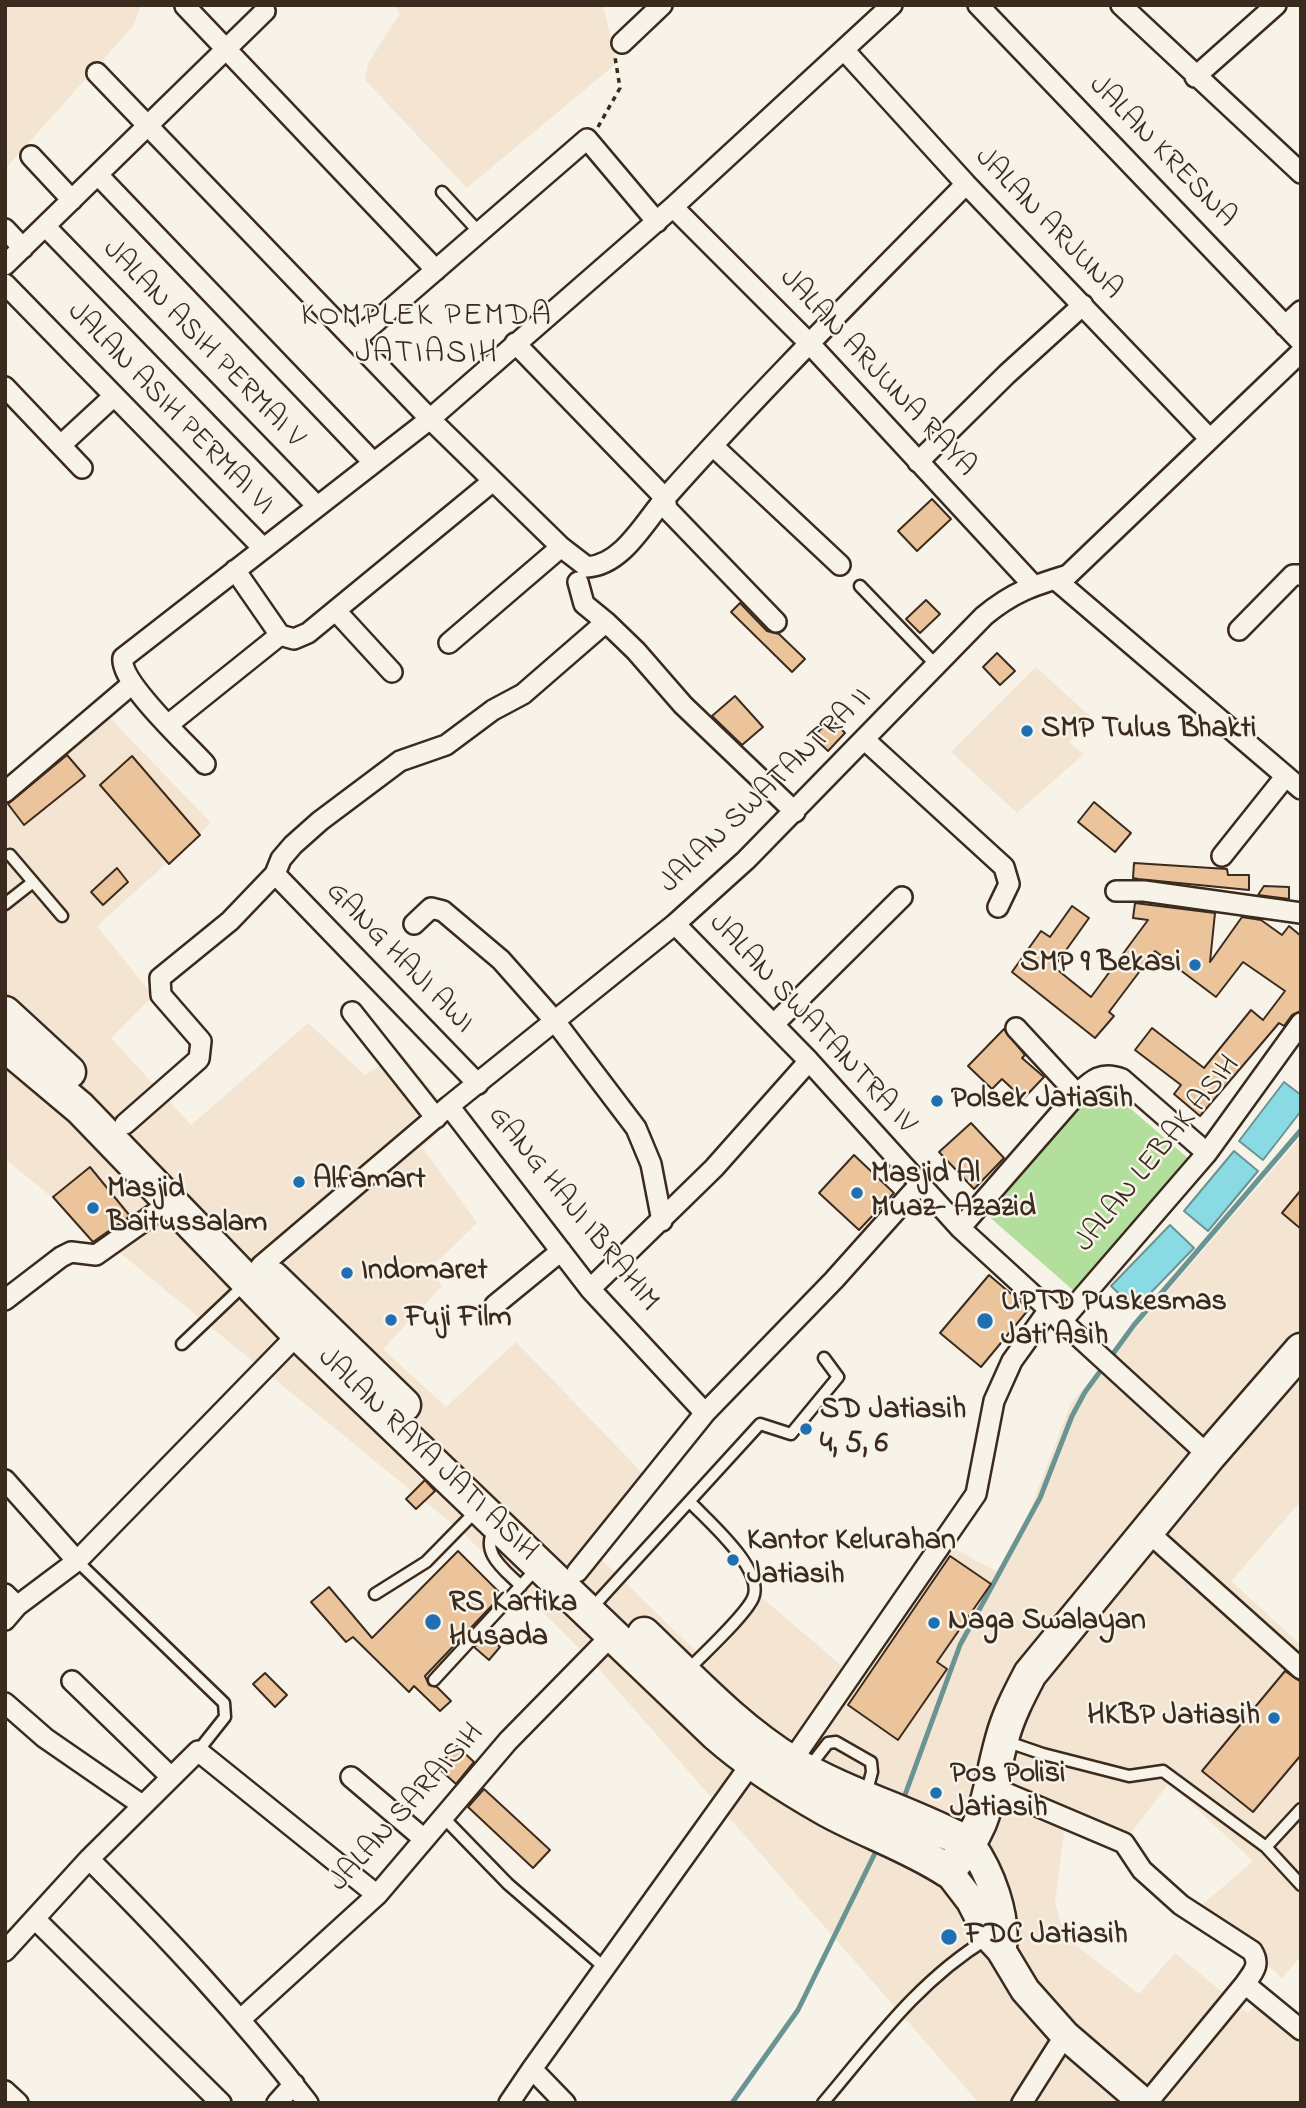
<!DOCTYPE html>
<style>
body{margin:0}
#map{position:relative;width:1306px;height:2108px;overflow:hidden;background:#f7f3e8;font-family:"Indie Flower",sans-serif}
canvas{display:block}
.frame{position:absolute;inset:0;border:7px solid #3b2a1e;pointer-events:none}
</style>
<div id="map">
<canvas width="1306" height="2108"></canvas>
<div class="frame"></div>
</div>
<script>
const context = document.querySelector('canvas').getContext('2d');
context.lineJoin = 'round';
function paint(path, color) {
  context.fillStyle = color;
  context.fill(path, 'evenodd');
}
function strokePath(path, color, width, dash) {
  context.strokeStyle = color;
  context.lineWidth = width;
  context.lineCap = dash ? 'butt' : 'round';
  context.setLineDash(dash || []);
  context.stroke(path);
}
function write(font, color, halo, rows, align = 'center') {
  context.font = font + ' "Indie Flower",sans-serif';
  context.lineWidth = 5;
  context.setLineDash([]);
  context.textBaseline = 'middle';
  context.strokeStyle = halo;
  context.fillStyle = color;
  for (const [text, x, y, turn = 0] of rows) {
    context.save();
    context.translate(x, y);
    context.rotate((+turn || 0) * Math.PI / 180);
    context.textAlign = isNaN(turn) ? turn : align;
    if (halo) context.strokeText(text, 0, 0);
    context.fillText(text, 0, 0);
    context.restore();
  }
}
paint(new Path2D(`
 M5,5H141L134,25L5,169Z
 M395,5H603L617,63L467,188L365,80L368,63L400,14Z
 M1036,667L1094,720L1069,742L1084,754L1017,813L951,752Z
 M106,714L211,823L97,926L153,996L111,1038L191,1125L308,1023L365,1075L401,1053L454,1118L422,1147L477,1223L431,1268L442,1286L383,1349L446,1407L516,1342L654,1485L598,1556L707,1662L761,1597L856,1678L948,1545L999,1573L1028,1515L1071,1403L1301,1137V1501L1231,1581L1301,1645V1956L1282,1978L1202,1905L1253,1861L1169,1783L1131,1833L1067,1809L1055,1902L1064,1936L1139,1994L1175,1953L1248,2013L1262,1997L1301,2019V2103H979L591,1660L462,1532L5,1159V793Z`), '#f3e5d1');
paint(new Path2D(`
 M1101,1083L1190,1160L1074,1291L986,1214Z`), '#b3df9d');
const water = new Path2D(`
 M1284,1082L1301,1095V1111L1263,1160L1239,1141Z
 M1234,1151L1258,1171L1208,1231L1184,1211Z
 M1170,1225L1194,1248L1135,1309L1111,1286Z`);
paint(water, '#89dae3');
strokePath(water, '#6a9494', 2);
strokePath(new Path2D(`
 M902,1803L960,1645L1040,1498L1072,1416L1085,1392L1134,1325L1301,1130
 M732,2103L798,2010L879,1845`), '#6a9494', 5);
const building = new Path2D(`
 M932,499L951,519L917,551L898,531Z
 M926,600L940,614L920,633L906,619Z
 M740,603L767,631L779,634L805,659L792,672L731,612Z
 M997,653L1015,671L1000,685L983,667Z
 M735,696L763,727L742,745L712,716Z
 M831,719L845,733L828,751L813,737Z
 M67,755L85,776L24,825L8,804Z
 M132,756L200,835L169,864L100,785Z
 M1094,802L1131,833L1115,852L1078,822Z
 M1134,863L1227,869L1228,875H1249V890L1138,879L1133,878Z
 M117,868L128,882L103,905L91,892Z
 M1264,886L1289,887V899L1258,895Z
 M1135,903L1215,913L1210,962L1242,917L1261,920L1282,935L1289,926L1301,936V1011L1292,1015L1284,1026L1279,1023L1200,1116L1174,1094L1181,1085L1135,1050L1152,1028L1204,1068L1251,1010L1263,1020L1285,991L1243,962L1216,997L1155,951L1109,1012L1114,1016L1095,1038L1012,972L1041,931L1050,937L1072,906L1089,918L1054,967L1091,997L1148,920L1133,918Z
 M1004,1029L1025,1055L1022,1058L1044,1077L1023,1099L1002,1079L992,1089L968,1066Z
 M971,1123L1004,1158L974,1189L939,1152Z
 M854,1155L894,1193L859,1230L819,1193Z
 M90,1167L130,1216L93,1242L53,1197Z
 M1301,1190V1229L1282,1213Z
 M989,1275L1029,1309L981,1367L940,1333Z
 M425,1480L435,1491L416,1509L406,1499Z
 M458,1551L502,1595L425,1676L429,1685L437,1687L451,1701L440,1711L414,1686L409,1692L353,1637L346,1642L311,1602L329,1587L372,1638Z
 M950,1556L991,1584L937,1662L947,1669L898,1740L848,1705Z
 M486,1634L500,1647L489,1660L474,1647Z
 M1285,1671L1301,1682V1755L1253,1812L1202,1771Z
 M265,1673L287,1695L275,1707L253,1684Z
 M457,1746L474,1762L456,1784L437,1767Z
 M484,1789L550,1850L533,1868L468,1807Z`);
paint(building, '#ebc49b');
strokePath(building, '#3b2a1e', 2);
const lane = new Path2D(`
 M442,192L478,231
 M860,586L937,666
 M10,855L62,916
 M5,904L33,882
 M182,1344L244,1285
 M495,1527C479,1553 504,1569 521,1586
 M77,1561L224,1703L225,1717L198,1751
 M375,1594L426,1562L477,1510
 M591,1609L760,1424L791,1434L838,1377L824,1358
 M688,1670C703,1654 745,1616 753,1598C765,1570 709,1522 691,1503
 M434,1680L538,1567
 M1005,1741L1043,1754L1129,1776L1163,1771L1266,1847L1301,1809
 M810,1766L828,1743L836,1742L871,1762L872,1772L866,1794
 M443,1817L508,1884L605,1968
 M1266,1847L1301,1885
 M823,2103C873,2044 919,1980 987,1939`);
const street = new Path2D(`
 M978,5L1301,342
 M1121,5L1301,173
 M185,6L436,270
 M622,43L662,5
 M844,50L966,184L1209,438
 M97,73L430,419L561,547L587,567C623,565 645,521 667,496C763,388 865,287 966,184
 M1195,77L1276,5
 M31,156L72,200
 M98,175L372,461
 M673,207L809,343L1032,584
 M45,226L316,505
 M5,229L23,248
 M5,265L265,11
 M5,284L263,548
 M1285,326L1301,311
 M356,339L587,139L657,222
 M515,343L665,498L667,509L776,622
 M5,387L82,468
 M61,445L114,396
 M713,446L840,565
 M918,462L1007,374L1083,305
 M235,570L280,635
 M1055,579L1301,789
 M578,582L584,604L606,622
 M336,611L392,672
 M1239,630L1293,575H1301
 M449,643L561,547
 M169,724L280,635L294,639L308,633L493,481
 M865,740L1004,867L1009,884L998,907
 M205,764C187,744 119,682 123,658L430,419L673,207L892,5
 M5,792L132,684
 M1222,856L1285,777
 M275,874L478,1084
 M1116,891H1144L1301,913
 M414,924L431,908L443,911L501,960L554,1020L636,1128L651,1164L662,1221
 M675,924L809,1061L960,1228L1209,1456
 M352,1012L436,1118
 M775,1023L902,897
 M1016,1028L1077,1094
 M449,1106L590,1289L705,1413
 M125,1124L199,1059L201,1041L161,995L160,978L230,921L275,874L281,859L293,845L320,821L400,761L446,745L493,710L523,694L606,622L636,651L683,705L795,812
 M960,1228L1077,1094C1092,1080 1101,1071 1122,1079L1207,1153
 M261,1266L449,1106L675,924L746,860L984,616C1013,592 1032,586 1068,575L1301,352
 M590,1289L714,1168L809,1061
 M5,1300L61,1257L71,1252L96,1255L171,1202
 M495,1305L561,1251
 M1061,1322L1207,1153L1301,1023
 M5,1480L77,1561
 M1147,1531L1301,1669
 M577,1572L705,1413L834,1280L919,1185
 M5,1594L17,1606
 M5,1620L17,1606L77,1561L298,1334
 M72,1681L170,1776
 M5,1703L45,1738L142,1805
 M791,1762L976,1494L994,1401L1012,1361L1048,1311
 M351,1777L424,1839
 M992,1787L1124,1843L1142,1870L1181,1905L1252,1951C1261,1965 1253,1972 1245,1984
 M89,1859C168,1938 240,2015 308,2103
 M35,1919L221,2103
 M5,1951L89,1859L198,1751L377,1895
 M242,2018L377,1895L508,1741L613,1634
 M5,2091L18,2103
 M277,2103L294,2084
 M509,2103L532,2069
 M565,2103L532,2069L751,1764
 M1022,2103L1065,2035
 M1147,2103L1245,1984L1301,2030`);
const secondary = new Path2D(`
 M971,1845C990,1872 1006,1914 1002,1947
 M948,1871L971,1901L990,1938L1001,1950L1025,1990L1065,2035L1144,2103`);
const primary = new Path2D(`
 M5,1013L69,1072
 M5,1045L80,1108L298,1334L716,1734C750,1764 788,1788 827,1810C867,1832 910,1846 948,1871C991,1823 986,1796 1002,1739C1008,1716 1019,1695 1030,1674L1209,1456L1301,1350
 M273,1278L404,1405
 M644,1634C691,1679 737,1729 793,1763C849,1797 914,1813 971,1845`);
strokePath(lane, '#3b2a1e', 15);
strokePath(street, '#3b2a1e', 24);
strokePath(secondary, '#3b2a1e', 33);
strokePath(primary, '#3b2a1e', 37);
strokePath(new Path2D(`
 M598,127L620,88L615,57`), '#3b2a1e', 3.5, [5, 5]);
strokePath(lane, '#f7f3e8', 10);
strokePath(street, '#f7f3e8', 19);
strokePath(secondary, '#f7f3e8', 28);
strokePath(primary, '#f7f3e8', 32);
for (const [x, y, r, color] of [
 [1027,731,7,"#1f6fb2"],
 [1195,965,7,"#1f6fb2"],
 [937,1101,7,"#1f6fb2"],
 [299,1182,7,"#1f6fb2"],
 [857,1193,7,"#1f6fb2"],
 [93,1208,7,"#1f6fb2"],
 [347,1273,7,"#1f6fb2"],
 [391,1320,7,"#1f6fb2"],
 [985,1321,9,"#1f6fb2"],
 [806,1429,7,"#1f6fb2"],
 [733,1560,7,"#1f6fb2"],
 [433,1622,9,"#1f6fb2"],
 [934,1623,7,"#1f6fb2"],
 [1274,1718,7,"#1f6fb2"],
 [936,1793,7,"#1f6fb2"],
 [949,1937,9,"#1f6fb2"]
]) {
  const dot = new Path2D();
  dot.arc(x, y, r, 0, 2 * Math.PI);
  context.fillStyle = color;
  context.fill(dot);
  strokePath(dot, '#f7f3e8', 2.5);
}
write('30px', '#3b2a1e', '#f7f3e8', [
 ["JALAN KRESNA",1161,153,46],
 ["JALAN ARJUNA",1047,225,46],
 ["JALAN ASIH PERMAI V",202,345,46],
 ["JALAN ARJUNA RAYA",876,374,47],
 ["JALAN ASIH PERMAI VI",169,410,46],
 ["JALAN SWATANTRA II",767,792,-44],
 ["GANG HAJI AWI",398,959,46],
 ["JALAN SWATANTRA IV",811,1025,47],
 ["JALAN LEBAK ASIH",1159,1155,-51],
 ["GANG HAJI IBRAHIM",572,1210,51],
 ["JALAN RAYA JATI ASIH",426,1456,44],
 ["JALAN SARAISIH",408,1809,-48]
]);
write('bold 30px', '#3b2a1e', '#f7f3e8', [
 ["SMP Tulus Bhakti",1041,731],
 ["SMP 9 Bekasi",1181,965,"right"],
 ["Polsek Jatiasih",951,1101],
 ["Masjid Al",871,1176],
 ["Muaz- Azazid",871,1210],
 ["Alfamart",313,1182],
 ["Masjid",107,1191],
 ["Baitussalam",107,1225],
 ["Indomaret",361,1273],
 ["UPTD Puskesmas",1001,1304],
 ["Jati Asih",1001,1338],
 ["Fuji Film",405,1320],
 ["SD Jatiasih",820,1412],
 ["4, 5, 6",820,1446],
 ["Kantor Kelurahan",747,1543],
 ["Jatiasih",747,1577],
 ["RS Kartika",449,1605],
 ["Husada",449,1639],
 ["Naga Swalayan",948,1623],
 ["HKBP Jatiasih",1260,1718,"right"],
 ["Pos Polisi",950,1776],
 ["Jatiasih",950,1810],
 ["FDC Jatiasih",965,1937]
], 'left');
context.letterSpacing = '2px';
write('32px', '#3b2a1e', '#f7f3e8', [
 ["KOMPLEK PEMDA",427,319],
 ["JATIASIH",427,356]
]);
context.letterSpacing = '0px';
</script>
